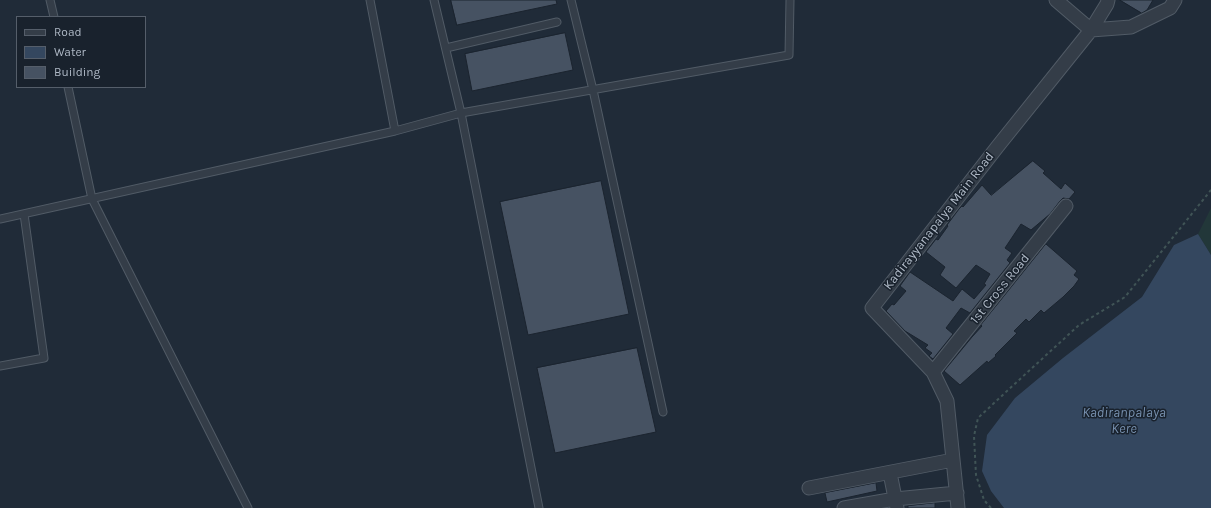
<!DOCTYPE html>
<style>
body{margin:0}
#map{position:relative;width:1211px;height:508px;overflow:hidden;background:#202b38;font-family:Karla,sans-serif}
canvas{display:block}
.legend{position:absolute;left:16px;top:16px;width:130px;height:72px;box-sizing:border-box;background:#19222d;border:1px solid #555e6a;margin:0;padding:5px 7px;list-style:none;font-size:12px;color:#aeb8c5}
.legend li{display:flex;align-items:center;gap:8px;height:20px}
.legend b{width:20px;border:1px solid #555e6a}
</style>
<div id="map">
<canvas width="1211" height="508"></canvas>
<ul class="legend">
<li><b style="height:5px;background:#343d48"></b>Road</li>
<li><b style="height:11px;background:#34475f"></b>Water</li>
<li><b style="height:11px;background:#465262"></b>Building</li>
</ul>
</div>
<script>
const context = document.querySelector('canvas').getContext('2d');
context.lineJoin = 'round';
function paint(path, color) {
  context.fillStyle = color;
  context.fill(path, 'evenodd');
}
function strokePath(path, color, width, dash) {
  context.strokeStyle = color;
  context.lineWidth = width;
  context.lineCap = dash ? 'butt' : 'round';
  context.setLineDash(dash || []);
  context.stroke(path);
}
function write(font, color, halo, rows, align = 'center') {
  context.font = font + ' Karla,sans-serif';
  context.lineWidth = 3;
  context.setLineDash([]);
  context.textBaseline = 'middle';
  context.strokeStyle = halo;
  context.fillStyle = color;
  for (const [text, x, y, turn = 0] of rows) {
    context.save();
    context.translate(x, y);
    context.rotate((+turn || 0) * Math.PI / 180);
    context.textAlign = isNaN(turn) ? turn : align;
    if (halo) context.strokeText(text, 0, 0);
    context.fillText(text, 0, 0);
    context.restore();
  }
}
paint(new Path2D(`
 M1211,208V255L1198,234Z`), '#223739');
paint(new Path2D(`
 M1198,234L1211,255V508H1004L991,491L982,471L987,435L1015,398L1063,358L1142,297L1174,245Z`), '#34475f');
const building = new Path2D(`
 M451,0H556L557,4L457,25Z
 M1120,0H1153L1147,10L1142,13Z
 M565,33L573,70L472,91L465,54Z
 M1033,161L1045,171L1043,173L1061,189L1065,183L1075,192L1069,199L1063,198L1060,201L1050,214L1031,230L1021,224L1005,248L1012,253L1007,260L1010,263L970,313L961,308L946,328L953,334L933,359L929,356L932,353L925,348L928,345L905,331L886,311L892,304L894,305L906,291L900,286L910,272L953,301L962,289L974,299L986,285L984,284L990,274L976,265L956,288L940,275L945,267L926,252L936,239L938,240L948,226L947,225L959,209L962,206L963,207L982,185L991,195Z
 M601,181L629,314L528,335L500,202Z
 M1046,244L1077,271L1074,275L1079,279L1074,286L1063,297L1044,313L1041,310L1029,322L1026,319L1014,331L1017,333L995,355L996,356L988,363L987,361L960,385L944,371L972,337L982,326L981,325Z
 M637,348L656,432L555,453L537,368Z
 M876,483L877,491L827,502L825,493Z
 M935,503V508H908V506Z`);
paint(building, '#465262');
strokePath(building, '#1b242f', 1);
const lane = new Path2D(`
 M50,0L54,17
 M370,0L395,131
 M434,0L461,113L539,508
 M571,0L593,90L663,412
 M446,48L557,22
 M68,87L92,199L248,508
 M0,219L395,131L461,113L789,55L790,0
 M0,366L44,358L24,214`);
const street = new Path2D(`
 M1056,0L1091,30L1107,4L1108,0
 M933,372L1066,206
 M890,473L897,508
 M809,488L953,460
 M844,508L895,499L957,493
 M958,508L947,401L933,372L872,308L998,146L1091,30L1131,27L1170,8L1175,0`);
strokePath(lane, '#515b66', 9);
strokePath(street, '#515b66', 15);
strokePath(new Path2D(`
 M991,508L984,500L976,475L974,436L978,418L1007,391L1079,325L1125,297L1211,190`), '#405456', 2, [3, 3]);
strokePath(lane, '#343d48', 7);
strokePath(street, '#343d48', 13);
write('13px', '#aeb8c5', '#19222d', [
 ["Kadirayyanapalya Main Road",939,221,-52],
 ["1st Cross Road",1000,289,-51]
]);
write('italic 14px', '#768fad', '#19222d', [
 ["Kadiranpalaya",1124,413],
 ["Kere",1124,429]
]);
</script>
